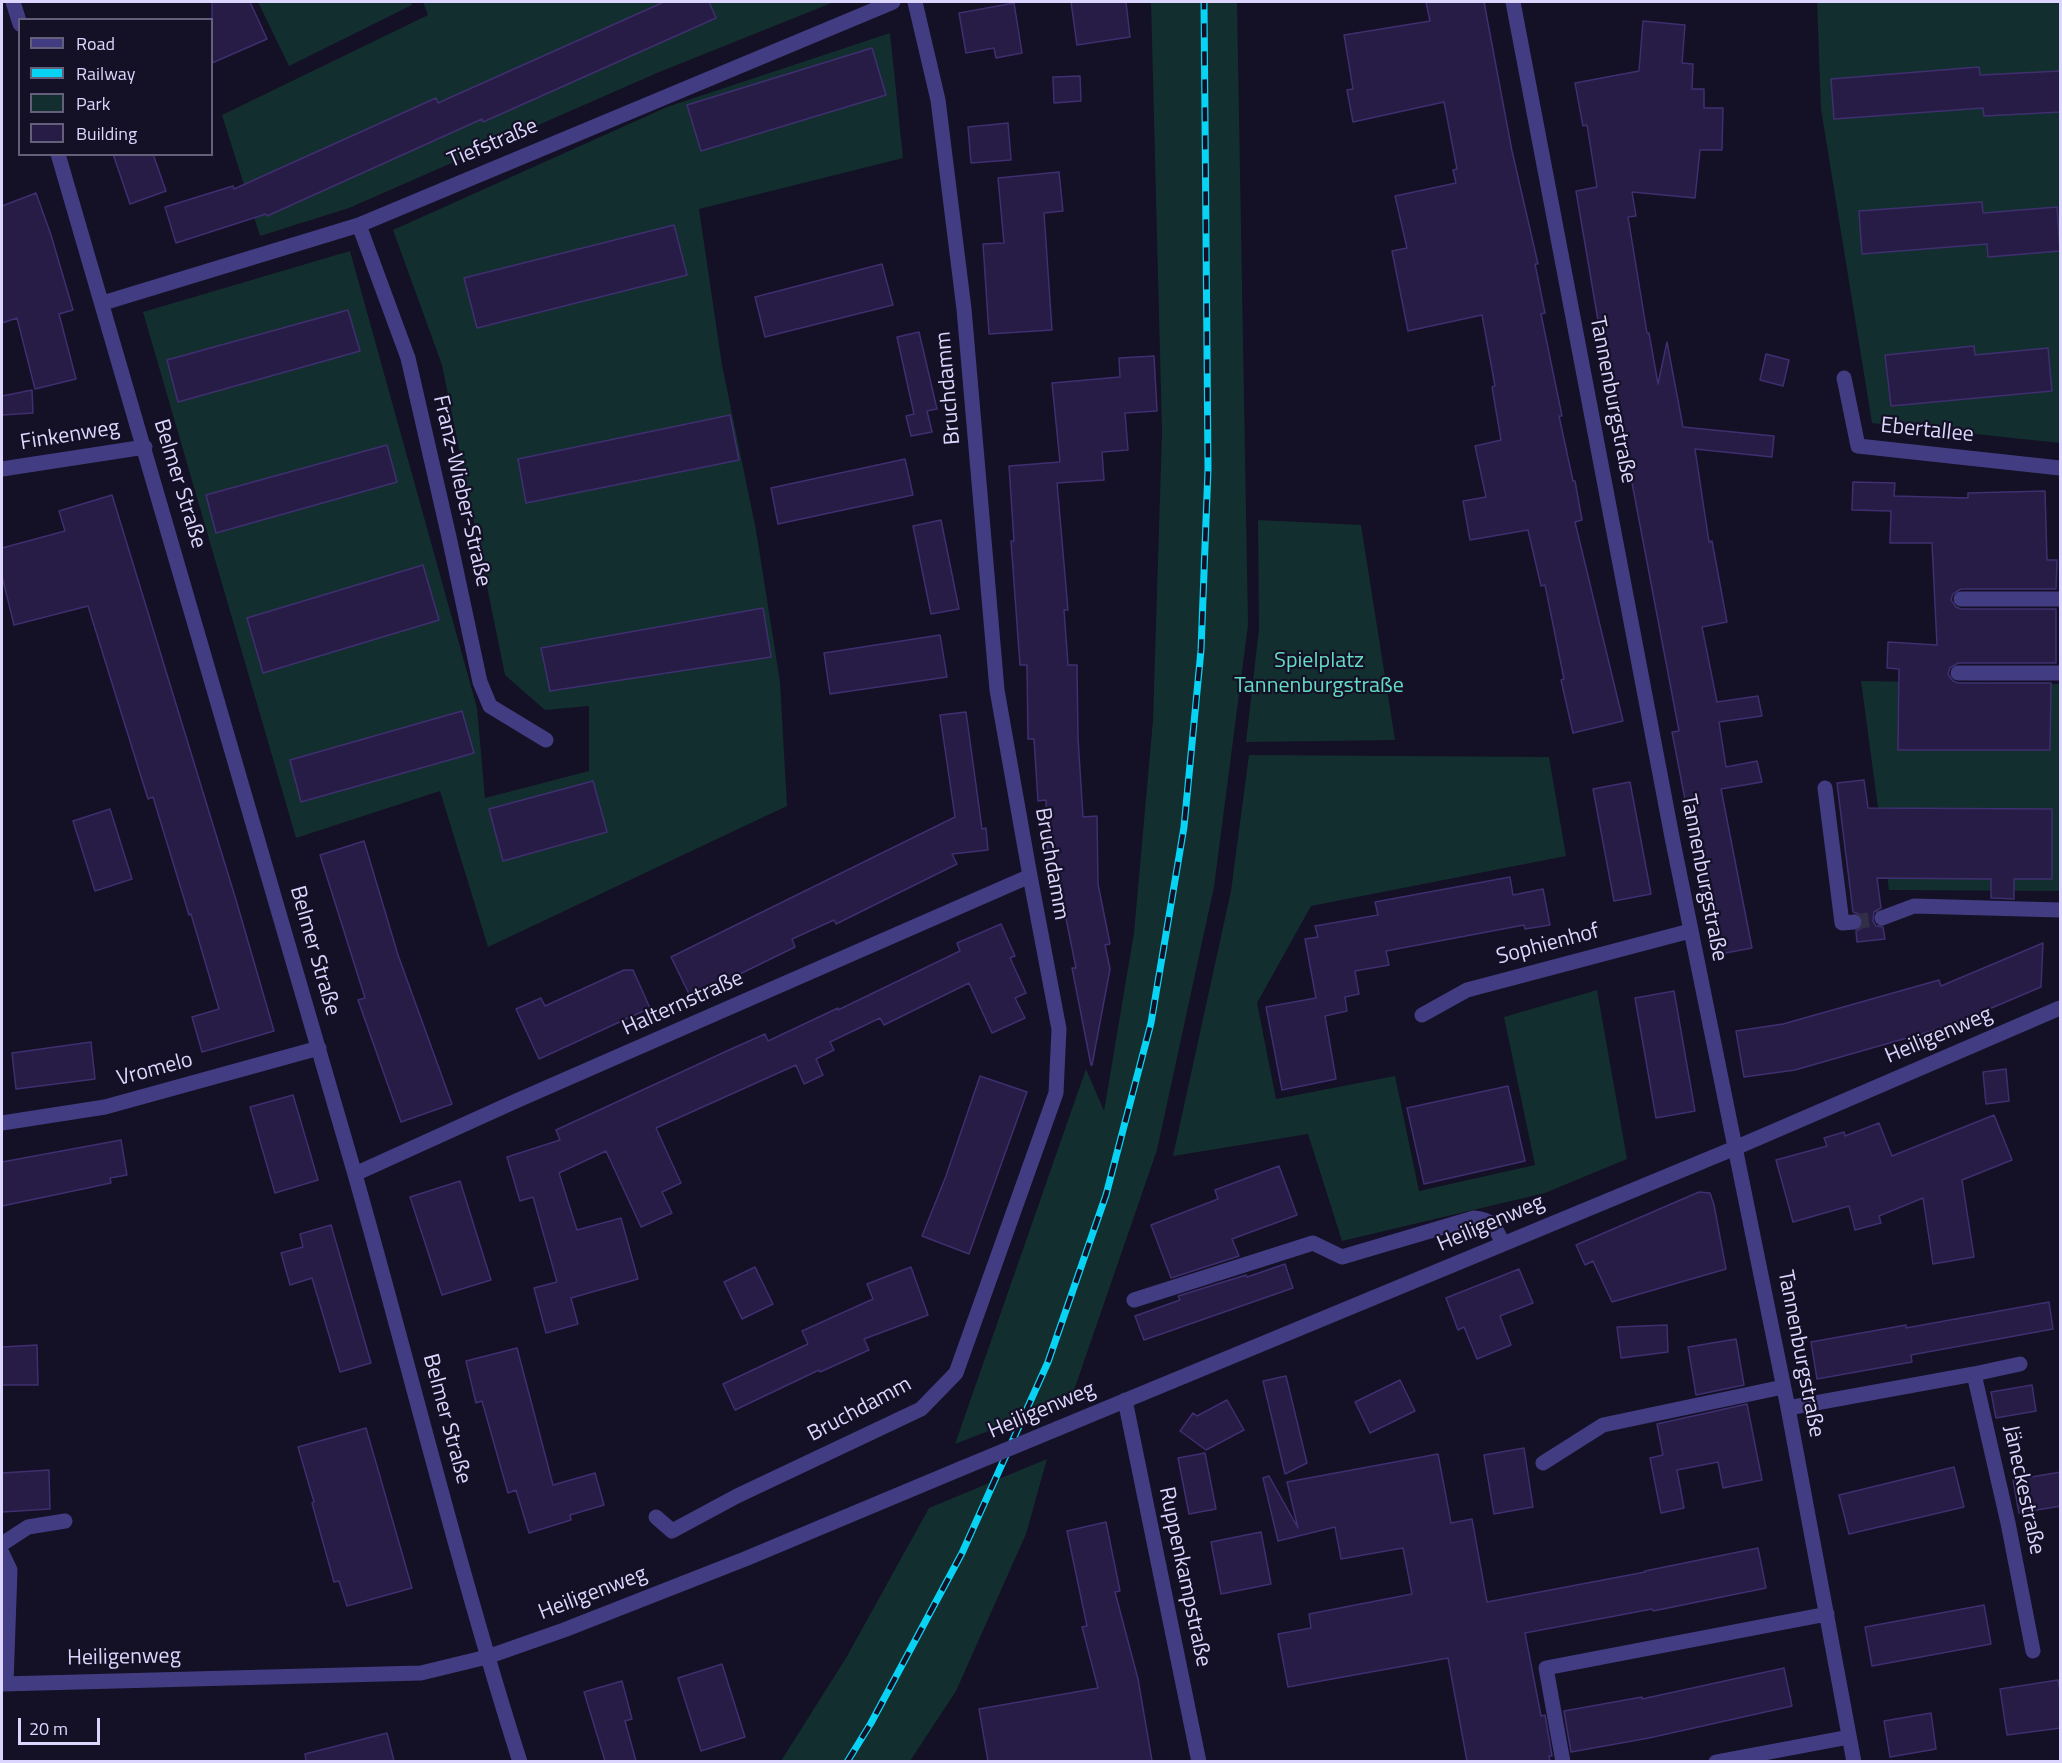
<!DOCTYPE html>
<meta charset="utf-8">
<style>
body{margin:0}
#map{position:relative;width:2062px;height:1763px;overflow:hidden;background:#141025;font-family:"Titillium Web",sans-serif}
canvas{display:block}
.frame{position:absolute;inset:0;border:3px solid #dcd5fd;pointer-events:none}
.legend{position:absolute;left:18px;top:18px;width:195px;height:138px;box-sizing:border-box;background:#141025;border:2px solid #645f7b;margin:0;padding:8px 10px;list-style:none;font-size:18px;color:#dcd5fd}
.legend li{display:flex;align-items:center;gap:12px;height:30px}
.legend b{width:30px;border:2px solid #645f7b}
.scale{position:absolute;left:18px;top:1718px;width:82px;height:27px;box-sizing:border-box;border:3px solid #dcd5fd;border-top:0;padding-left:8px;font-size:18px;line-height:21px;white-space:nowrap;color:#dcd5fd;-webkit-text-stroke:4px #141025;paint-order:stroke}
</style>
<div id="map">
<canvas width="2062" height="1763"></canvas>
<div class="frame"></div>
<ul class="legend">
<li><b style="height:8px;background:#423d82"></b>Road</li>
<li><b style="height:8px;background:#09d3f5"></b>Railway</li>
<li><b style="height:16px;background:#132e2f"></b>Park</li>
<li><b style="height:16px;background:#261c45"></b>Building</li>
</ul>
<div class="scale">20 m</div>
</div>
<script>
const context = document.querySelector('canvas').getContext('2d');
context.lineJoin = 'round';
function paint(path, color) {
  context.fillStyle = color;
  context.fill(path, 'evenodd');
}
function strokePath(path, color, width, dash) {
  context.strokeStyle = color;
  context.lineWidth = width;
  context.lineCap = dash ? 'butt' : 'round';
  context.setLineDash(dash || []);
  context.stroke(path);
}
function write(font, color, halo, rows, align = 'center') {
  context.font = font + ' "Titillium Web",sans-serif';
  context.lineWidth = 4.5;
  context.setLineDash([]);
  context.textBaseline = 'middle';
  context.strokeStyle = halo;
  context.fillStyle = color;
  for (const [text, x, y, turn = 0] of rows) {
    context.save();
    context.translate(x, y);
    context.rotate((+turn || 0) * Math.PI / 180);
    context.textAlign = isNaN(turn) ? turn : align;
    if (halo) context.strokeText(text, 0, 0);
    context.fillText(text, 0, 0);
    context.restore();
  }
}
paint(new Path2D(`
 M258,2H411L412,5L289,66Z
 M423,2H834L657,73L349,208L260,236L222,115L428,15Z
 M1151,2H1237L1248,625L1214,887L1157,1150L1071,1399L955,1444L1086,1069L1104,1111L1134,933L1153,720L1162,432Z
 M1817,2H2060V443L1872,423L1821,109Z
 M890,33L903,158L699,209L722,365L756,530L780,682L787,806L488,947L440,791L296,838L143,312L350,251L477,708L485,798L589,771V706L545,710L505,675L442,365L393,230L667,107Z
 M1258,520L1361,525L1395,740L1246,742L1259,629Z
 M1861,681L2060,684V891L1889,890Z
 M1249,755L1549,757L1566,856L1311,906L1257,1003L1276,1099L1395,1076L1419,1191L1535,1165L1504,1017L1597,990L1627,1159L1545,1193L1342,1241L1308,1134L1173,1156L1231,891Z
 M1047,1459L1026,1534L956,1691L910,1761H781L846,1658L929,1508Z`), '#132e2f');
const building = new Path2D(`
 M212,2H250L267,39L212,63Z
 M664,2H709L716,18L483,122L482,119L267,216L266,214L176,243L165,207L233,186L234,189L436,98L438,103Z
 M1071,2H1126L1130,37L1077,45Z
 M1426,2H1484L1512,151L1538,264H1535L1545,313L1541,314L1562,416H1559L1573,481H1575L1582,520L1575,522L1623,721L1573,733L1561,680L1564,679L1545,585L1541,586L1528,530L1470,540L1463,501L1486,497L1475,446L1501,440L1492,387L1495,386L1482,315L1408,331L1392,251L1407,248L1395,196L1456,183L1453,170L1457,169L1444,102L1353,122L1347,90L1353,89L1344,35L1430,21Z
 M1014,3L1022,53L996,58L994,48L966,53L959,13Z
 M1643,21L1685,25L1682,63L1693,64L1692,89H1704V108H1723L1722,150H1700L1695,198L1632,192L1636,216L1628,217L1647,333H1649L1658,384L1667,342L1683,427L1774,436L1772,457L1695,449L1709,542L1712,541L1727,622L1702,627L1717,702L1758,696L1762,716L1719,722L1726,767L1757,761L1762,782L1721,789L1752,948L1715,955L1672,732L1679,731L1622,430H1620L1600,332L1576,191L1597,187L1587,125L1583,126L1575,83L1639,71Z
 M872,48L886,95L701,151L687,105Z
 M1979,67L1980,75L2060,71L2061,112L1984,116L1983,108L1834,119L1831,79Z
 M1080,76L1081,101L1054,103L1053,77Z
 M1008,123L1011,160L971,163L968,127Z
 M113,154H153L166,191L130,204Z
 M1059,172L1063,211L1044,213L1052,330L989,334L983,244L1004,243L998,178Z
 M36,193L51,235L73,310L59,314L76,379L35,389L17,318L2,323V206Z
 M1982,202L1983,213L2057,207L2060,251L1988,257L1987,244L1862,254L1859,211Z
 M674,225L687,275L477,328L464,278Z
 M882,264L893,305L765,337L755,297Z
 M348,310L360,351L178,402L167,360Z
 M919,332L937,409L927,411L932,432L911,436L906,416L914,414L897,337Z
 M1974,346L1975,355L2048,348L2052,391L1891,406L1885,355Z
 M1766,354L1789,360L1783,386L1760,380Z
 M1154,356L1157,411L1125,413L1128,450L1102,452L1104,480L1057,483L1068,610H1064L1068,665H1077L1078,738L1083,817L1097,816L1098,884L1110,944L1105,945L1110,969L1092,1065H1091L1072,968H1076L1055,864H1048L1046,800L1038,801L1034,739H1028L1027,665H1020L1011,541H1014L1009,466L1060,462L1052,383L1120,377L1119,358Z
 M32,390L33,413L2,415V396Z
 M730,415L739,460L526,503L518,459Z
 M387,445L397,482L216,533L206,495Z
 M905,459L913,495L778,524L771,488Z
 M1853,482L1895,483L1894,496L1968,498V493L2045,491L2047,560H2057L2056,589H1961L1953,594L1951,600L1956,607L1961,609H2056V663H1958L1950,668L1948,674L1953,681L1958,683H2051L2050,750H1898L1899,669L1887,668L1888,642L1937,645L1932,543H1890L1891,511L1852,510Z
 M112,495L236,900L274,1031L202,1052L192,1017L219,1009L191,914L189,915L153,797L148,799L88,606L14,625L2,576V548L65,531L59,511Z
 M941,520L959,609L931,614L913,526Z
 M423,565L439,620L263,673L247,618Z
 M763,608L771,657L550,691L541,648Z
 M940,635L947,677L830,694L824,653Z
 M462,711L474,753L301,802L290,760Z
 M966,712L982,829L986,828L988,850L952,854L957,864L836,924L834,920L792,939L795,947L691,998L671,957L955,817L940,715Z
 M1864,780L1868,808L2052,809V879H2014V899L1991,898V879L1877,878L1881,908L1874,912L1873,921L1876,926L1883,927L1885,939L1857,942L1856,931L1863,927L1864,921L1859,914L1853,912L1837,783Z
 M593,781L607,832L503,861L489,809Z
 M1630,782L1651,894L1614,901L1593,789Z
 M110,809L132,879L95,891L73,821Z
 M364,841L398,955L452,1104L401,1122L358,1000L365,998L320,855Z
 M1510,877L1513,895L1543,889L1550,925L1525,929L1524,925L1386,951L1389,965L1355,971L1359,994L1345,997L1347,1011L1325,1016L1336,1079L1282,1090L1266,1007L1316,998L1305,939L1318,937L1315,926L1378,915L1375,902Z
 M1001,924L1015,956L1010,958L1026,993L1015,998L1025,1018L992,1033L969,983L884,1025L880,1018L830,1042L834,1050L816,1059L823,1075L804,1084L796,1065L656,1128L681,1183L662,1192L672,1213L641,1227L606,1151L559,1173L577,1230L621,1218L638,1279L571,1298L578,1324L546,1333L534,1288L557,1282L533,1197L520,1201L507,1157L560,1140L556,1130L729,1050L765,1034L768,1041L838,1008V1010L960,951L957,943Z
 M2043,943L2041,987L1949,1026L1795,1070L1744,1077L1736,1031L1783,1024L1939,980L1941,986Z
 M624,970H633L650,1008L539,1059L516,1009L541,998L545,1006Z
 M1674,991L1695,1111L1656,1118L1635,998Z
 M91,1042L95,1079L16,1089L12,1053Z
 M2006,1069L2009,1101L1986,1104L1983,1072Z
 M980,1076L1027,1092L969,1254L922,1236L946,1176Z
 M1508,1086L1525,1161L1424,1184L1407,1108Z
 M293,1095L318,1180L275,1193L250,1107Z
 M1994,1115L2012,1160L1962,1180L1974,1257L1933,1264L1923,1198L1879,1216L1881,1223L1855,1230L1849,1206L1793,1222L1776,1160L1827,1146L1824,1138L1844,1132L1845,1136L1879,1123L1892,1156Z
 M121,1140L127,1175L110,1178L111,1183L2,1206V1162Z
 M1279,1166L1297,1215L1232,1239L1239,1256L1171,1278L1151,1225L1218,1199L1215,1190Z
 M460,1181L491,1280L442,1295L410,1197Z
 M1699,1192L1710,1193L1714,1205L1726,1269L1612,1302L1593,1261L1585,1265L1576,1245Z
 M331,1225L371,1363L340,1372L312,1278L290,1285L281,1253L303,1247L300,1234Z
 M1285,1264L1293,1288L1144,1340L1135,1316L1180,1300L1178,1296L1246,1275L1247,1277Z
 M755,1267L773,1304L742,1319L724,1282Z
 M911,1267L928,1315L864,1339L869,1350L820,1372L819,1370L735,1410L723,1384L808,1344L802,1331L873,1299L867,1284Z
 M1519,1269L1533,1303L1500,1316L1511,1345L1477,1359L1464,1327L1458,1330L1446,1298Z
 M2049,1302L2053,1329L1911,1355L1912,1362L1817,1379L1811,1342L1906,1325V1328Z
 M1667,1325L1668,1352L1621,1358L1617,1327Z
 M1736,1339L1744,1385L1696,1395L1688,1347Z
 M37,1345L38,1385H2V1347Z
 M517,1348L553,1485L595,1473L604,1505L570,1515L571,1520L529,1533L516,1490L508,1493L482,1401L476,1403L466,1361Z
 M1286,1376L1307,1463L1285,1474L1263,1381Z
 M1400,1380L1415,1411L1370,1433L1355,1402Z
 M2032,1385L2036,1411L1996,1418L1991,1392Z
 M1227,1400L1244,1430L1206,1450L1180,1431L1193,1413L1197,1416Z
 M1747,1404L1762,1480L1723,1488L1718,1462L1677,1470L1684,1508L1661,1513L1650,1458L1663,1455L1657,1424Z
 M366,1428L412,1588L347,1606L339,1581L334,1582L312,1503L314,1502L298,1447Z
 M1524,1448L1533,1507L1494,1514L1484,1455Z
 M1205,1453L1216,1509L1189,1514L1178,1458Z
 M1438,1454L1451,1523L1472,1519L1487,1602L1645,1572V1571L1758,1548L1766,1588L1653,1611L1652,1609L1525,1633L1541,1716L1545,1715L1552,1756H1549L1550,1761H1467L1448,1658L1288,1687L1278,1634L1311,1628L1309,1614L1412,1594L1403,1548L1341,1559L1335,1527L1278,1541L1263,1478L1269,1476L1298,1528L1287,1482Z
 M1954,1467L1964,1507L1849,1534L1839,1495Z
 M49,1470L50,1509L2,1512V1473Z
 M2061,1472V1506L2019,1513L2013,1480Z
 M1106,1522L1120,1591L1115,1592L1138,1679L1152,1761H988L979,1709L1098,1688L1082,1627L1087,1626L1067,1531Z
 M1261,1532L1271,1584L1221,1594L1211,1542Z
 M1984,1605L1991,1644L1872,1666L1865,1627Z
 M722,1664L745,1737L701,1751L678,1678Z
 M1784,1668L1792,1706L1649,1738L1571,1752L1564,1711L1642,1697V1699Z
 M2058,1680L2061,1695V1728L2007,1735L2000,1689Z
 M622,1681L632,1719L625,1721L636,1761H605L584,1692Z
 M1931,1713L1936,1749L1890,1757L1884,1721Z
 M387,1733L394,1761H306L305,1754Z`);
paint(building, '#261c45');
strokePath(building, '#3f2f70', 1.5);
strokePath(new Path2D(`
 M1854,922L1882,918`), '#322e45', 15, [15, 8]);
strokePath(new Path2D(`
 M13,2L20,24
 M1513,2L1672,837L1788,1408L1854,1762
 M58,154C159,493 258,832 354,1171C410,1368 458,1567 520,1762
 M359,225L408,358L449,537L480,682L490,706L546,740
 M103,303L359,225L893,2
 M1844,378L1858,446L2060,468
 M2,469L145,447
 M1961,599H2060
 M1958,673H2060
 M1825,788L1842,923L1854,922
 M1882,918L1914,906L2060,910
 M1422,1015L1467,990L1690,931
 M2,1123L105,1107L319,1048
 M355,1174L516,1101L1030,876
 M1134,1300L1313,1243L1342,1257L1474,1218C1494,1220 1495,1227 1503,1244
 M1974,1374L2020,1364
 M1125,1400L1199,1762
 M1788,1408L1974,1374L2008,1523L2033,1651
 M1059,1428L1735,1148L2060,1008
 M1543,1463L1603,1425L1783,1387
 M656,1517L672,1531L737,1496L921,1409L956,1373L1056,1093L1059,1029L1030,876L997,690L964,309L938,100L915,2
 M2,1544L28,1527L65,1521
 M2,1553L10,1570L6,1683
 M2,1684L421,1673L487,1657L564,1630L745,1559L960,1469
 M1563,1762L1546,1668L1827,1614
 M1716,1762L1849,1737`), '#423d82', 15);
const rail = new Path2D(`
 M847,1762L871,1723L962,1553L1048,1362L1106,1195L1151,1023L1184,827L1201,650L1208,469L1204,2`);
strokePath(rail, '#09d3f5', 7);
strokePath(rail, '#141025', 4.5, [14]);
strokePath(new Path2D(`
 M960,1469L1059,1428`), '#423d82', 15);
write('22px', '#dcd5fd', '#141025', [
 ["Tiefstraße",493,144,-23],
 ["Bruchdamm",949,388,-95],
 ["Tannenburgstraße",1612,400,79],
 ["Ebertallee",1927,431,6],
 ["Finkenweg",70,436,-9],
 ["Belmer Straße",179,484,73],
 ["Franz-Wieber-Straße",461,491,77],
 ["Bruchdamm",1051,864,80],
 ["Tannenburgstraße",1703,878,79],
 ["Sophienhof",1548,945,-15],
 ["Belmer Straße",314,951,74],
 ["Halternstraße",683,1004,-24],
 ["Heiligenweg",1939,1036,-23],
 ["Vromelo",155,1070,-15],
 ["Heiligenweg",1491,1224,-23],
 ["Tannenburgstraße",1800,1354,79],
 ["Bruchdamm",860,1410,-28],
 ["Heiligenweg",1042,1411,-23],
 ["Belmer Straße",446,1419,75],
 ["Jäneckestraße",2023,1490,78],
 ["Ruppenkampstraße",1184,1577,78],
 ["Heiligenweg",593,1594,-21],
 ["Heiligenweg",124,1658,-1]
]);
write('22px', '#63dbc3', '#141025', [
 ["Spielplatz",1319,662],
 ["Tannenburgstraße",1319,687]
]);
</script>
